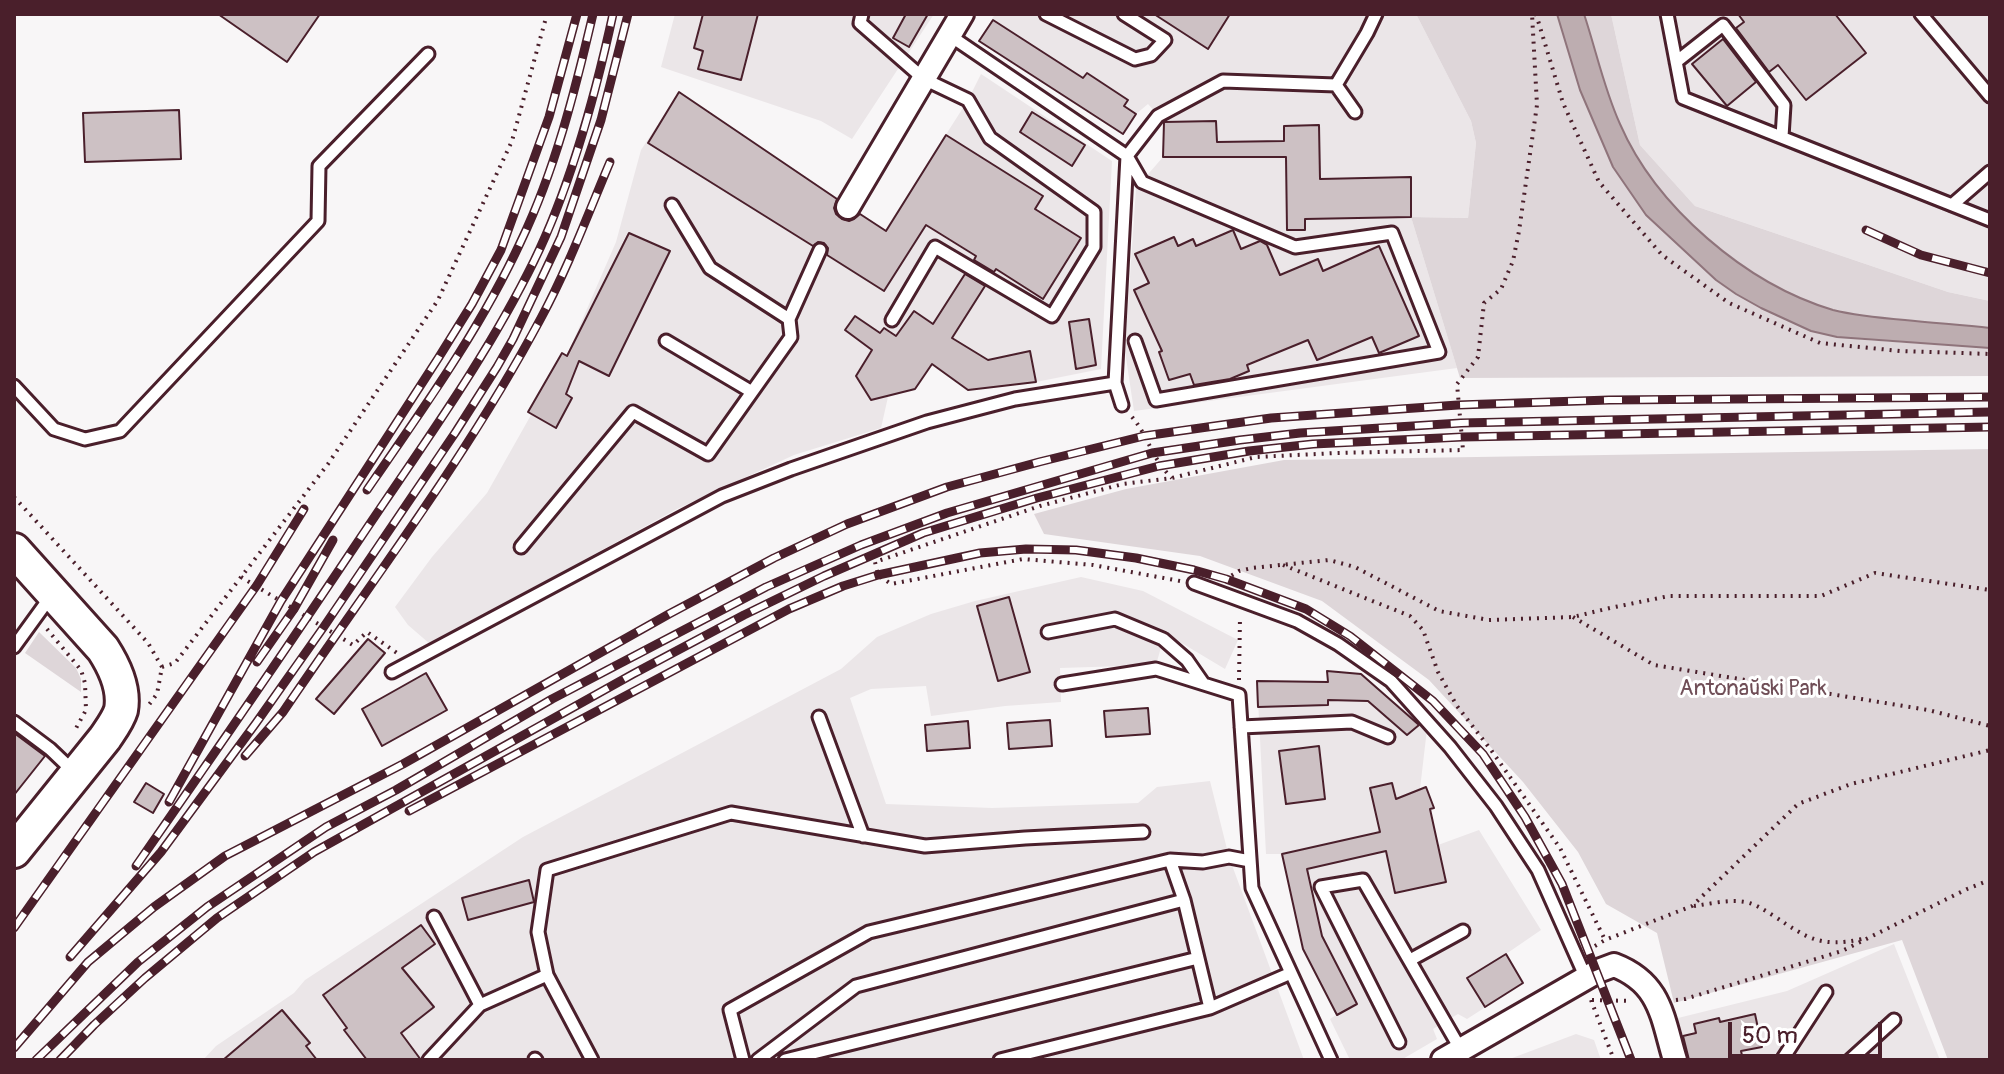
<!DOCTYPE html>
<meta charset="utf-8">
<style>
body{margin:0}
#map{position:relative;width:2004px;height:1074px;overflow:hidden;background:#f8f6f7;font-family:Pangolin,sans-serif}
canvas{display:block}
.frame{position:absolute;inset:0;border:16px solid #4a1f2b;pointer-events:none}
.scale{position:absolute;left:1728px;top:1022px;width:154px;height:36px;box-sizing:border-box;border:4px solid #4a1f2b;border-top:0;padding-left:10px;font-size:24px;line-height:28px;white-space:nowrap;color:#4a1f2b;-webkit-text-stroke:6px #fff;paint-order:stroke}
</style>
<div id="map">
<canvas width="2004" height="1074"></canvas>
<div class="frame"></div>
<div class="scale">50 m</div>
</div>
<script>
const context = document.querySelector('canvas').getContext('2d');
context.lineJoin = 'round';
function paint(path, color) {
  context.fillStyle = color;
  context.fill(path, 'evenodd');
}
function strokePath(path, color, width, dash) {
  context.strokeStyle = color;
  context.lineWidth = width;
  context.lineCap = dash ? 'butt' : 'round';
  context.setLineDash(dash || []);
  context.stroke(path);
}
function write(font, color, halo, rows, align = 'center') {
  context.font = font + ' Pangolin,sans-serif';
  context.lineWidth = 6;
  context.setLineDash([]);
  context.textBaseline = 'middle';
  context.strokeStyle = halo;
  context.fillStyle = color;
  for (const [text, x, y, turn = 0] of rows) {
    context.save();
    context.translate(x, y);
    context.rotate((+turn || 0) * Math.PI / 180);
    context.textAlign = isNaN(turn) ? turn : align;
    if (halo) context.strokeText(text, 0, 0);
    context.fillText(text, 0, 0);
    context.restore();
  }
}
paint(new Path2D(`
 M675,14H934L852,139L821,121L661,67Z
 M995,14H1416L1471,121L1476,143L1468,218L1411,217L1457,368L1134,411L1125,351L1136,188L1163,157L1164,122L1148,104L1136,114L1123,134L979,41Z
 M1611,14H1990V301L1948,292L1695,206L1640,145Z
 M981,74L1112,161L1101,369L1036,382L968,390L933,364L919,382L894,367L890,374L902,393L888,397L881,428L794,455L677,509L430,644L408,625L395,607L432,557L487,493L531,415L528,412L562,353L567,355L616,242L641,150L679,92L885,230L968,100Z
 M1081,577L1143,591L1238,640L1225,669L1165,633L1156,665L1060,668L1061,702L1005,706L931,716L926,686L871,689L850,698L886,804L992,808L1138,803L1157,787L1210,781L1229,857L1304,1060H203L216,1046L294,993L305,980L523,837L841,669L877,637L931,614L975,601Z
 M1327,671L1361,674L1427,729L1420,789L1396,799L1438,845L1479,830L1541,930L1506,954L1523,983L1467,1019L1458,1014L1446,1021L1433,1029L1437,1039L1401,1060H1350L1330,1019L1336,1015L1303,949L1282,854H1266L1257,681L1327,682Z
 M1894,944L1940,1060H1682L1674,1019L1787,991Z
 M1576,1034L1594,1040L1601,1060H1507Z`), '#ebe6e8');
paint(new Path2D(`
 M1416,14H1557L1580,90L1613,167L1699,265L1716,280L1736,294L1761,308L1811,331L1865,340L1990,348V376L1460,378L1411,217L1468,218L1476,143L1471,121Z
 M1584,14H1611L1640,145L1695,206L1948,292L1990,301V328C1960,325 1930,322 1899,319C1877,317 1855,316 1833,310C1766,290 1691,233 1649,177C1637,161 1628,142 1620,124C1604,89 1595,50 1584,14Z
 M1990,449V1060H1948L1902,940L1674,1003L1657,933L1606,904L1578,852L1523,782L1429,680L1322,601L1200,556L1044,534L1034,514L1126,489L1284,460Z
 M39,632L76,668L81,679V692L25,653Z`), '#ded6d9');
const water = new Path2D(`
 M1557,14H1584C1596,50 1604,89 1620,124C1656,207 1746,284 1833,310C1857,316 1881,318 1905,320C1934,323 1962,325 1990,328V348L1837,337L1811,331L1761,308L1736,294L1716,280L1646,215L1613,167L1580,90Z`);
paint(water, '#bdadb0');
strokePath(water, '#8f747b', 2);
const building = new Path2D(`
 M218,14H320L287,62Z
 M703,14H758L741,80L698,69L703,51L694,48Z
 M906,14H928L909,47L893,38Z
 M1154,14H1230L1208,49Z
 M1738,14H1835L1866,53L1806,100L1778,65L1769,72L1736,28L1744,22Z
 M993,20L1083,78L1087,73L1128,100L1124,106L1136,114L1123,134L979,41Z
 M1723,39L1756,82L1727,106L1692,64Z
 M679,92L837,199L834,208L836,214L842,219L849,221L854,219L860,214L886,231L946,135L1043,196L1035,209L1081,238L1043,299L996,269L994,272L974,260L976,256L926,225L884,291L827,255L828,248L824,243L818,242L813,246L648,143Z
 M179,110L181,159L85,162L83,113Z
 M1032,112L1085,145L1072,166L1020,132Z
 M1216,121L1217,142L1284,141V126L1319,125L1320,179L1411,177V217L1305,219V230H1287L1286,157H1163L1164,122Z
 M1233,230L1241,249L1260,241L1267,245L1280,275L1318,259L1323,271L1379,246L1419,336L1379,353L1372,337L1317,360L1308,340L1247,365L1249,371L1230,379L1194,385L1190,374L1169,380L1159,352L1162,351L1134,290L1149,283L1135,254L1174,237L1178,246L1193,239L1196,246Z
 M629,233L670,251L609,376L579,361L566,394L572,398L556,428L528,412L562,353L567,356Z
 M965,274L985,286L952,338L988,360L1030,351L1036,382L968,390L932,364L915,389L871,400L856,376L872,350L845,330L855,316L880,333L884,328L896,336L914,311L933,324Z
 M1089,319L1096,365L1076,369L1069,322Z
 M1009,597L1030,672L998,681L977,606Z
 M368,639L385,653L334,714L316,699Z
 M1327,671L1361,674L1419,725L1407,735L1368,701L1328,700V705L1258,707L1257,681L1328,682Z
 M426,673L447,710L382,746L362,709Z
 M1148,708L1150,734L1106,737L1104,711Z
 M1050,720L1052,746L1009,749L1007,723Z
 M968,721L970,748L927,751L925,725Z
 M14,733L45,756L14,795Z
 M1319,746L1325,799L1286,804L1279,751Z
 M146,783L164,794L153,813L134,802Z
 M1392,783L1396,799L1426,787L1434,808L1430,809L1446,882L1395,893L1386,851L1307,869L1322,936L1357,1004L1337,1015L1303,949L1282,854L1380,832L1370,788Z
 M529,880L534,902L468,920L462,898Z
 M421,925L435,944L402,968L434,1007L401,1033L421,1060H367L344,1030L347,1028L323,995Z
 M1506,954L1523,983L1485,1007L1467,978Z
 M282,1010L310,1043L306,1046L317,1060H223Z
 M1755,1014L1762,1047L1741,1051L1743,1060H1689L1683,1036L1696,1033L1694,1024L1719,1018L1720,1022Z`);
paint(building, '#cdc1c4');
strokePath(building, '#4a1f2b', 2);
const lane = new Path2D(`
 M862,14L860,23L924,79L968,100L990,138L1094,212V247L1052,316L935,247L892,320
 M1046,14L1135,59L1151,55L1165,40L1124,14
 M1667,14L1683,98L1990,220
 M1921,14L1990,96
 M949,35L1127,156L1142,182L1295,247L1392,233L1439,352L1156,400L1135,341
 M1676,62L1723,25L1784,105L1782,137
 M1336,85L1367,33L1376,14
 M672,205L710,268L789,319
 M1952,205L1990,172
 M666,341L752,392
 M14,386L54,429L85,439L120,431L318,221L319,166L428,54
 M1122,405L1115,383L1127,156L1158,116L1223,81L1336,85L1355,112
 M521,547L633,412L708,454L791,337L789,319L820,250
 M1194,583L1297,621L1338,644L1391,681L1450,747L1496,806L1538,870L1586,978
 M1048,632L1115,619L1163,639L1187,660L1203,683
 M14,647L51,596
 M392,672L722,496L791,469L927,422L1015,399L1115,383
 M1062,684L1156,669L1239,695L1252,888L1331,1060
 M819,717L863,836
 M14,722L50,749L73,771
 M1241,727L1352,722L1388,737
 M434,917L480,1005
 M1410,960L1463,931
 M547,975L538,932L547,870L731,813L925,846L1025,838L1143,832
 M1210,1008L1291,973
 M1399,1042L1321,887L1363,880L1461,1050
 M535,1059L536,1060
 M429,1060L480,1005L547,975L592,1060
 M743,1060L730,1010L869,932L1170,860
 M758,1060L856,986L1184,900
 M785,1060L1198,958
 M1000,1060L1210,1008L1184,900L1170,860L1203,862L1229,857L1250,861
 M1782,1060L1826,992
 M1850,1060L1894,1020`);
const street = new Path2D(`
 M848,207L962,14
 M1443,1060L1598,971L1614,965C1661,983 1662,1017 1675,1060`);
const secondary = new Path2D(`
 M14,550L103,649C114,666 125,688 121,710C118,720 111,729 105,738L14,851`);
strokePath(lane, '#4a1f2b', 17);
strokePath(street, '#4a1f2b', 28);
strokePath(secondary, '#4a1f2b', 38);
strokePath(new Path2D(`
 M1536,14L1563,103L1599,182L1662,255L1729,303L1820,343L1900,351L1990,354
 M1132,417C1149,437 1151,458 1172,478
 M14,497L148,643L162,667L157,694L148,706
 M1283,565L1410,616L1423,630L1438,672L1457,706L1491,750L1560,848L1605,940
 M241,577L353,645L367,632L397,653
 M1227,580L1226,579L1239,571L1252,568L1329,560L1355,567L1439,611L1489,620L1573,617L1610,608L1669,596H1821L1875,573L1990,590
 M1180,581L1093,565L1023,559L891,584L878,575L875,562L1040,506L1123,484L1172,478L1256,457L1337,453L1463,450L1457,384L1478,357L1484,303L1501,289L1513,261L1519,231L1537,105L1532,14
 M1573,617L1654,665L1928,710L1990,726
 M47,629L81,670L85,683L86,710L74,732
 M162,667L175,663L328,464L438,300L512,141L547,14
 M1239,680L1240,617
 M1694,906C1710,904 1729,899 1745,902C1756,904 1764,910 1774,916C1807,938 1820,948 1862,939
 M1588,950L1605,940L1692,906L1798,804L1851,784L1990,750
 M1591,1000L1614,1060
 M1592,1000L1631,1001
 M1676,1000L1685,999L1842,951L1967,889L1990,880`), '#4a1f2b', 4, [2, 6]);
strokePath(lane, '#fff', 11);
strokePath(street, '#fff', 22);
strokePath(secondary, '#fff', 32);
const rail = new Path2D(`
 M1866,230L1921,255L1990,273
 M367,490C422,410 480,330 521,241C555,170 575,91 593,14
 M257,662L294,609L333,540
 M245,756L283,712C371,582 467,457 541,318C568,268 588,214 610,162
 M169,802L281,601L439,357L472,304L501,250L549,117L577,14
 M409,811L789,609L843,586L878,575L980,553L1026,549L1076,550L1136,558L1194,570L1226,579L1306,609L1350,636L1433,701L1483,754L1525,817L1562,884L1631,1060
 M136,866C212,757 287,648 361,537C421,447 486,359 534,261C571,185 595,97 613,14
 M14,928L257,585L304,509
 M70,957L161,852L256,723L323,628L455,433L497,367L513,339L561,237L601,120L628,14
 M14,1048L88,962L154,907L225,856L403,764L669,614L774,558L847,524L947,487L1039,462L1144,436L1271,418L1458,405L1609,400L1990,397
 M36,1060L138,962L207,907L326,827L396,790L552,699L766,587L861,545L947,513L1152,453L1240,440L1300,433L1461,423L1990,412
 M60,1060L94,1025L145,978L217,918L314,852L633,674L744,615L824,576L923,533L1037,498L1159,466L1249,451L1313,444L1462,437L1990,427`);
strokePath(rail, '#4a1f2b', 9);
strokePath(rail, '#fff', 6, [18]);
write('22px', '#6f4d56', '#fff', [
 ["Antonaŭski Park",1753,689]
]);
</script>
